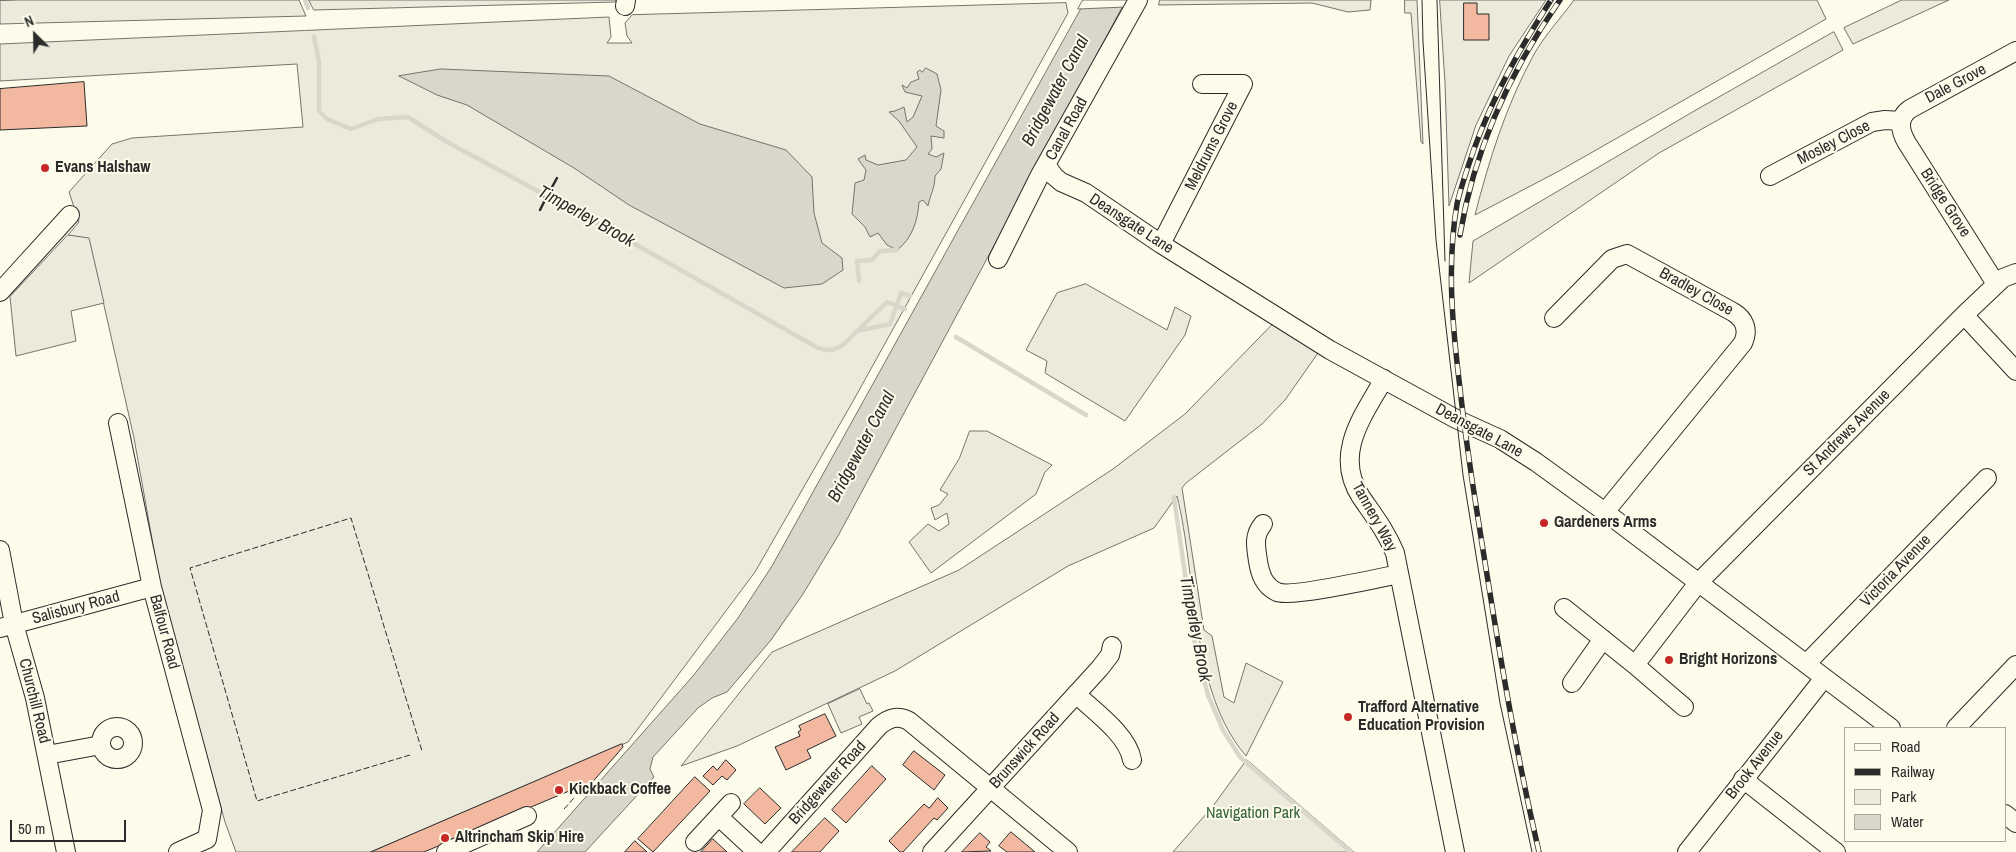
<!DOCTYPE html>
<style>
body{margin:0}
#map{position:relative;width:2016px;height:852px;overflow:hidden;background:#fdfbea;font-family:"Archivo Narrow",sans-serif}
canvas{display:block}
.legend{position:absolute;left:1844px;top:727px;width:162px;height:115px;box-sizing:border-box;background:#fdfbea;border:1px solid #a9a89e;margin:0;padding:6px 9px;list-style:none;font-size:15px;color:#2b2b2b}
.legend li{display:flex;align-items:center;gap:10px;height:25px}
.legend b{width:25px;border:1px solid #a9a89e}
.north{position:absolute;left:10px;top:10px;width:50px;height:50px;-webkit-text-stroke:4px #fdfbea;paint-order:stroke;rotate:337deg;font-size:14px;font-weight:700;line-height:20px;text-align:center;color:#2b2b2b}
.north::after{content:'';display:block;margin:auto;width:18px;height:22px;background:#2b2b2b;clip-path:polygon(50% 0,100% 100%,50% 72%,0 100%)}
.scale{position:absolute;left:10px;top:820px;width:116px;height:22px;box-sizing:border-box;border:2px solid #2b2b2b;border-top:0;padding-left:6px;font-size:15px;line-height:18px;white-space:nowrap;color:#2b2b2b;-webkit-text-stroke:4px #fdfbea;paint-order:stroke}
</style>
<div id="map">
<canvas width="2016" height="852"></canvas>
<ul class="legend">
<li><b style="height:6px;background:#fdfbea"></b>Road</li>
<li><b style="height:6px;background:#2b2b2b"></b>Railway</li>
<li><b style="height:14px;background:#ecebdb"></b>Park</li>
<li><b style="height:14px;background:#d8d7c9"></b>Water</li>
</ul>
<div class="north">N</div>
<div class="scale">50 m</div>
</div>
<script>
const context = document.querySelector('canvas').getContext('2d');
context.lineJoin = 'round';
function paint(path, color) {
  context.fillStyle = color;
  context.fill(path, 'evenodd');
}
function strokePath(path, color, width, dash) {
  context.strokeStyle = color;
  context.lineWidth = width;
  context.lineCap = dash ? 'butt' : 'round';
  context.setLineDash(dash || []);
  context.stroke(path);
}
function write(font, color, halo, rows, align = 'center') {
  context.font = font + ' "Archivo Narrow",sans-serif';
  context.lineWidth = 4;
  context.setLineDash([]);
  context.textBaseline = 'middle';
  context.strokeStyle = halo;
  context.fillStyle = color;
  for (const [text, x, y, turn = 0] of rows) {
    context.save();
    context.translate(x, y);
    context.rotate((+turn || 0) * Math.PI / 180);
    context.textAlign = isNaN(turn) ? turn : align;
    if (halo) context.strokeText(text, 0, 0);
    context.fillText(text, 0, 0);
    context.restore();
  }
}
const green = new Path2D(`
 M19,0H299L306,16L0,24V1Z
 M309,0H616L615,2L314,10Z
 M1160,0H1371L1370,10L1348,12L1312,3L1159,5Z
 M1405,0H1417L1423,144L1421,142L1411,13H1405Z
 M1440,0H1546L1509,56L1476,125L1449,206L1445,83Z
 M1574,0H1817L1826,19L1561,170L1475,215C1489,160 1506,106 1533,56C1544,36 1561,18 1574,0Z
 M1902,0H1949L1853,44L1844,28Z
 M1066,3L1068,13L852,403L755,572L628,742L371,852H236L225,822L162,595L134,438L89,239L68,235L79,222L69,192L112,144L132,138L303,127L297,64L0,81V44L609,17L611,37L607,43H632L627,36L625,23L632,15Z
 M1834,32L1843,50L1659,153L1469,283L1473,241L1689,114Z
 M1274,323L1318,353L1285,400L1262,424L1186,483L1182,488L1204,630L1212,636L1224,697L1234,703L1246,663L1283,682L1246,756C1190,691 1197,576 1177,496L1154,528L1068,566L895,671L737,746L681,766L772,652L959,570L1113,469L1185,414Z
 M1247,760L1354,852H1173L1213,806Z`);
paint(green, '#ecebdb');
strokePath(green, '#74746e', 1);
const parking = new Path2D(`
 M68,235L89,238L104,303L71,311L76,341L16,356L10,297Z
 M1086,284L1167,330L1175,307L1191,316L1185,335L1125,421L1045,373L1047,361L1026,350L1057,293Z
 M970,431H987L1052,465L1045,472L1036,494L931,573L909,542L928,524L939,531L949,524L947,513L935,520L931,508L939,505L948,494L940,490L959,459Z
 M860,689L867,704L869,703L873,711L859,717L862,724L841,733L828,704Z`);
paint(parking, '#eceadb');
strokePath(parking, '#74746e', 1);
const water = new Path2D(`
 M1086,0H1126L838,536L803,594L771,640L727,692L712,698L698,708L653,757L650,769L654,777L585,852H537L693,676L738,618L772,566Z
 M926,68L937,74L941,90L936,126L944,131V138L931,136L932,149L928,154L936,157L944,153L941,169L935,176C935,188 930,195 928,206L923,200L919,202C918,220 912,239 897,250L887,245L878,233L870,237L865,227L852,214L855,183L864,180L866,170L858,159L865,155L866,160L878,165L906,160L917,147L899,121L889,112L895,111L904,107L907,122L913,117L922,96L905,92L902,85L907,88L911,82L919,79L917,72L920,70L922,72Z
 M441,69L609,76L700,124L786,150L812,177L814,213L822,243L842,258L843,270L822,284L784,288L629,205L574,168L467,105L437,95L399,76Z`);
paint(water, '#d8d7c9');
strokePath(water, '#74746e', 1);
const pier = new Path2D(`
 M1083,0H1129L1126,7L1078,9Z`);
paint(pier, '#fdfbea');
strokePath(pier, '#74746e', 1);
strokePath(new Path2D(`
 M305,0L308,8
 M314,37L319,62V111L327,119L351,129L378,119L408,117L447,142L612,231L818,348C828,351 833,351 843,345L887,302L905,309
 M859,281L857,261L872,260L880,251L897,250
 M857,331L890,324L901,293L910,296
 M956,337L1086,415
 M1174,497L1195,644L1208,695L1223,730L1240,757L1351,852`), '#d8d7c9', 4.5);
const building = new Path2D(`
 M1464,3H1477V14H1489V40H1464Z
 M84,82L87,126L0,130V89Z
 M825,714L836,736L807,750L811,758L786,770L775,747L800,736L798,732L801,730L799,726Z
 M622,744L623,747L589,786L582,788L581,786L424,852H371Z
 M914,751L945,775L934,790L903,765Z
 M726,760L736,770L727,780L722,776L713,785L703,776L713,766L717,770Z
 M872,766L886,779L846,823L832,810Z
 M695,777L710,791L653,852L638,839Z
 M760,788L781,808L765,824L744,804Z
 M938,798L948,808L937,820L934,818L903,852H900L889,841L924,804L929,808Z
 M825,818L839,831L820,852H792Z
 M1011,832L1035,852H1007L999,846Z
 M980,833L990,842L986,847L991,851L962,852Z
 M713,839L727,852H701Z
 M635,841L647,852H625Z`);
paint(building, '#f2b8a0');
strokePath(building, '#2b2b2b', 1);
const minor = new Path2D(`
 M625,6L626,0
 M1047,166L1054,176L1061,182L1086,193L1161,244L1330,350L1456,419L1500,439L1536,462L1605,512L1891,728
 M1770,176L1872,122L1885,120L1901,121
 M1161,244L1243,84H1202
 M998,259L1039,177L1138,0
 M1996,284L1907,143C1900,131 1897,118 1910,109L2016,51
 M0,292L70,215
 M1964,315L2016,371
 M1554,318L1612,259L1627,254L1733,312C1745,319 1749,330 1743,343L1605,512
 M1384,379C1363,416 1333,454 1361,497C1374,516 1386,531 1395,553L1455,852
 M118,423L152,587L212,810L207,839L178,852
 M1263,524C1253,536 1256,547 1258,561C1260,574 1264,586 1277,592C1291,598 1379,578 1399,574
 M0,550L14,624L35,698L66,852
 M1564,608L1635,665
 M0,628L152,587
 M1806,664L1987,478
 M1572,683L1603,639
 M1076,694C1095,712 1128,735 1132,760
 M1684,707L1635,665L1698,583L1964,315L2003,278L2016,273
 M101 743a16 16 0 1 1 32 0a16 16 0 1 1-32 0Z
 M1956,728L2016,665
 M47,755L101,745
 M1743,779L1836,852
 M2005,814L2016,823
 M719,817L757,852
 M695,842L731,803
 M446,852L527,816
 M766,852L879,726C889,718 897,715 909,721L1068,852
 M932,852L1100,668L1110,655L1112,646
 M1687,852L1824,678`);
strokePath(minor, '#2b2b2b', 20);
strokePath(minor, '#fdfbea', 18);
strokePath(new Path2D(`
 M1422,0L1423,42L1436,240L1463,475L1500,703L1532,852
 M1437,0L1445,261`), '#2b2b2b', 1);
const rail = new Path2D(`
 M1460,235C1474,150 1511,70 1560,0
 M1539,852C1513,740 1495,626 1477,512C1470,468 1464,425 1459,380C1452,321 1447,263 1457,204C1461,186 1468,167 1474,149C1495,92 1519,50 1551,0`);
strokePath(rail, '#2b2b2b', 5.5);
strokePath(rail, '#fdfbea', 4, [11]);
strokePath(new Path2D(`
 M410,755L257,801L190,568L351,518L422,751
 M576,795L582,788
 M564,809L574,798`), '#2b2b2b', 1, [6, 2.5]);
strokePath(new Path2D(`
 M545,186L551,189L557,178
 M540,210L546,198L540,195`), '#2b2b2b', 2.5);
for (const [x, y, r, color] of [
 [45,168,5,"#c62828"],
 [1544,523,5,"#c62828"],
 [1669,660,5,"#c62828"],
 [1348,717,5,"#c62828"],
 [559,790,5,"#c62828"],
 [445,838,5,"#c62828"]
]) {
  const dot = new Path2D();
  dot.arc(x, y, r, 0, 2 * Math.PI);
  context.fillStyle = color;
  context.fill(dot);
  strokePath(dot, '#fdfbea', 2);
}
write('16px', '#2b2b2b', '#fdfbea', [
 ["Dale Grove",1956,84,-28],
 ["Canal Road",1067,129,-61],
 ["Mosley Close",1834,143,-27],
 ["Meldrums Grove",1212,146,-63],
 ["Bridge Grove",1945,203,57],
 ["Deansgate Lane",1131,224,33],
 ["Bradley Close",1696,292,29],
 ["Deansgate Lane",1479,431,28],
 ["St Andrews Avenue",1847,433,-45],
 ["Tannery Way",1374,517,61],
 ["Victoria Avenue",1896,571,-46],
 ["Salisbury Road",76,608,-15],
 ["Balfour Road",164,632,75],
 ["Churchill Road",34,701,76],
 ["Brunswick Road",1025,751,-48],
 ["Brook Avenue",1755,765,-52],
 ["Bridgewater Road",828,783,-48]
]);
write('bold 16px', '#2b2b2b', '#fdfbea', [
 ["Evans Halshaw",55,168],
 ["Gardeners Arms",1554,523],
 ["Bright Horizons",1679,660],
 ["Trafford Alternative",1358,708],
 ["Education Provision",1358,726],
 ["Kickback Coffee",569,790],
 ["Altrincham Skip Hire",455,838]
], 'left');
write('16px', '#34623c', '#fdfbea', [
 ["Navigation Park",1253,814]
]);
write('italic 18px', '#2b2b2b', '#fdfbea', [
 ["Bridgewater Canal",1056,91,-62],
 ["Timperley Brook",586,217,29],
 ["Bridgewater Canal",862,447,-62],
 ["Timperley Brook",1195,629,79]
]);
</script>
